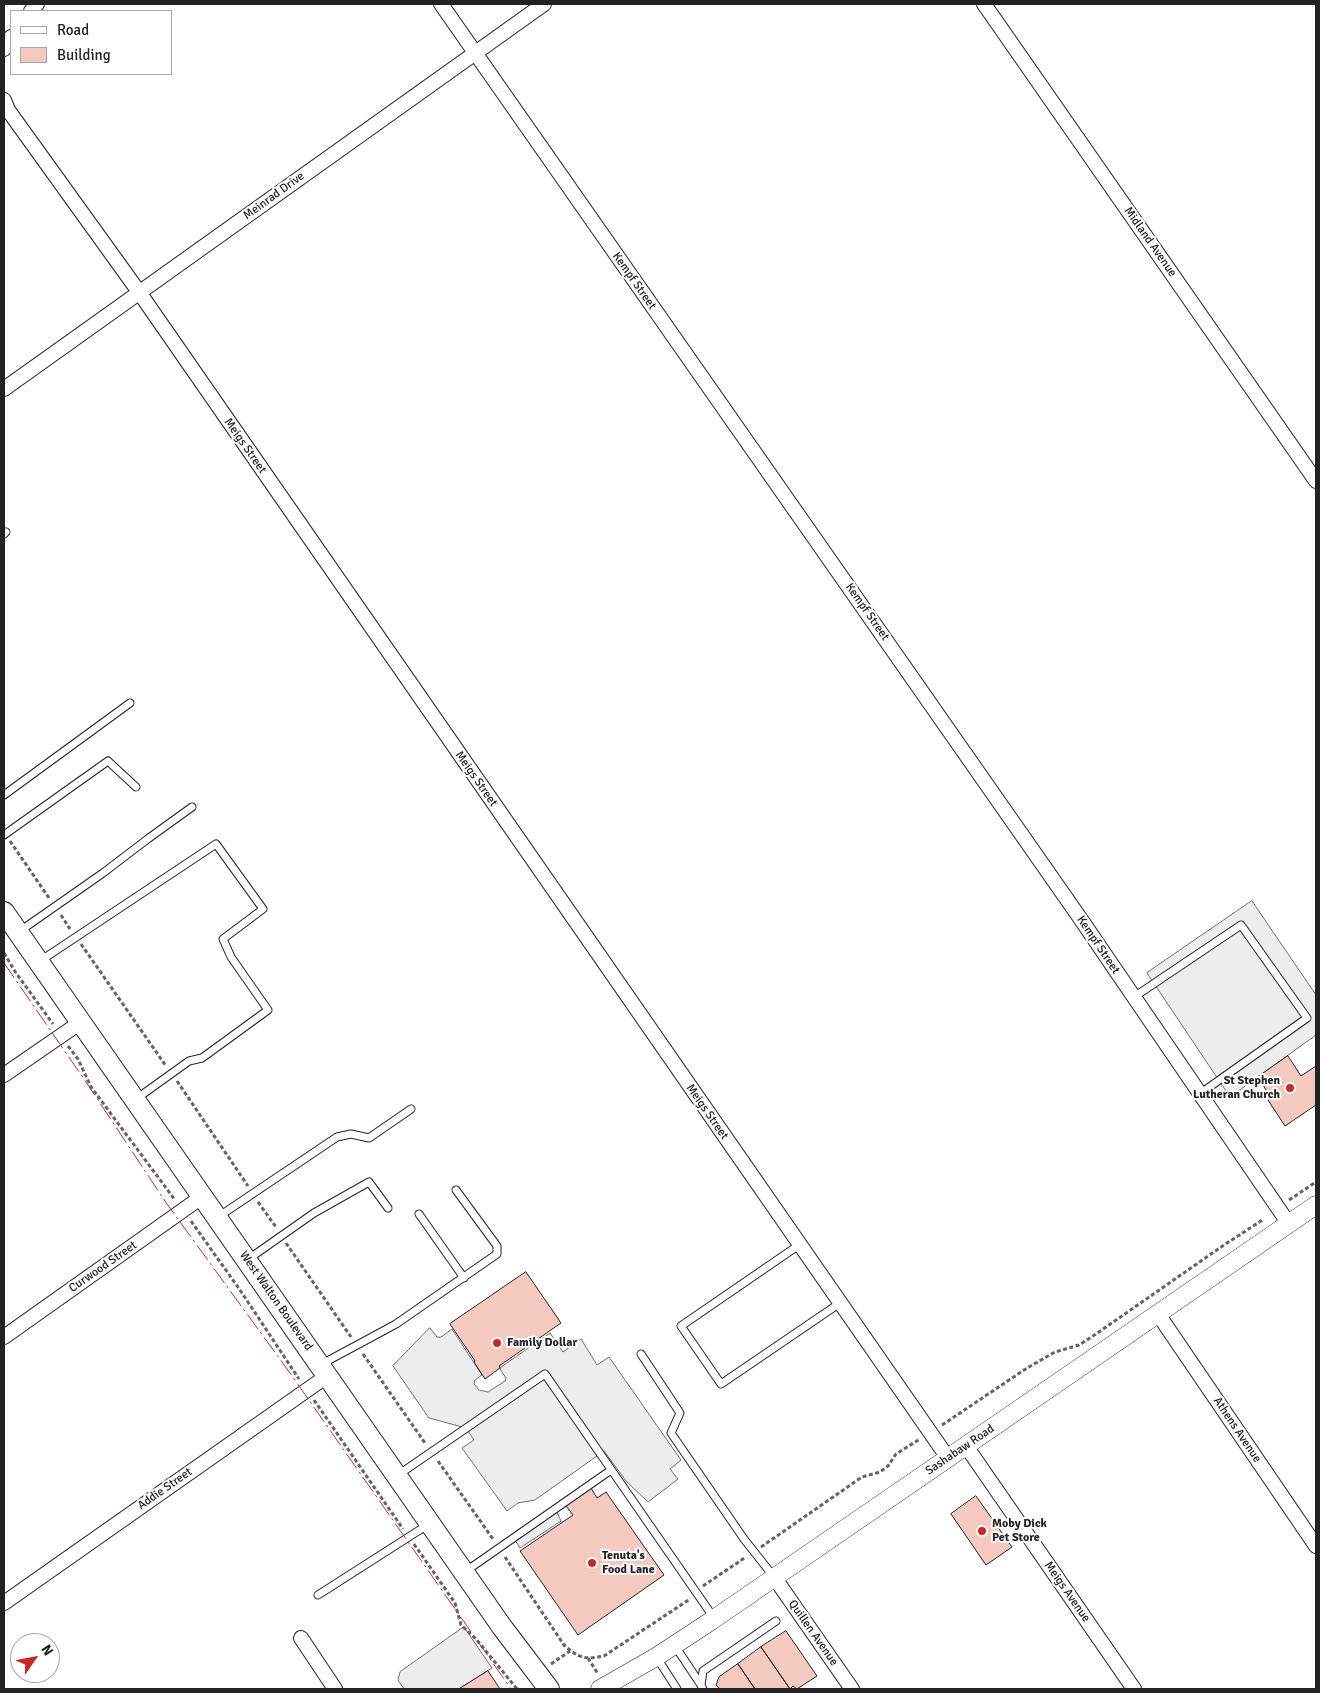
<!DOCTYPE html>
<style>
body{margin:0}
#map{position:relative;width:1320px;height:1693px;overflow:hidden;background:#fff;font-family:Signika,sans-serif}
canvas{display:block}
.frame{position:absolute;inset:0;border:5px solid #222;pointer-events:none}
.legend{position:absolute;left:10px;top:10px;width:162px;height:65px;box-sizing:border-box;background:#fff;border:1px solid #a7a7a7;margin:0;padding:6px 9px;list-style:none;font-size:15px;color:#222}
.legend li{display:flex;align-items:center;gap:10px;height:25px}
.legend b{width:25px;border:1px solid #a7a7a7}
.north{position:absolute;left:10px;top:1633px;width:50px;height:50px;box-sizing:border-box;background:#fff;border:1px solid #a7a7a7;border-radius:50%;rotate:57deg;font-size:14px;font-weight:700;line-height:20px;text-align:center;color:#222}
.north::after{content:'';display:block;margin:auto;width:18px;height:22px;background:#c62828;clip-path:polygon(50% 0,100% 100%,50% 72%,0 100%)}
</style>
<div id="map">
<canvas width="1320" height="1693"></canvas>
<div class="frame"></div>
<ul class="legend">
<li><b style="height:6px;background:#fff"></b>Road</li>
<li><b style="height:14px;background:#f3c9c0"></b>Building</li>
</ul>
<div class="north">N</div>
</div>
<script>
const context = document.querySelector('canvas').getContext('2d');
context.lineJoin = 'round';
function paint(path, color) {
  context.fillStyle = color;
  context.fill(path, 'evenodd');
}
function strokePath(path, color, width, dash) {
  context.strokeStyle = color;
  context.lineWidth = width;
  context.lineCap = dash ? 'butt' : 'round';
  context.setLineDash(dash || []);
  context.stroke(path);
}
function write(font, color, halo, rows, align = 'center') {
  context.font = font + ' Signika,sans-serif';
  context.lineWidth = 4;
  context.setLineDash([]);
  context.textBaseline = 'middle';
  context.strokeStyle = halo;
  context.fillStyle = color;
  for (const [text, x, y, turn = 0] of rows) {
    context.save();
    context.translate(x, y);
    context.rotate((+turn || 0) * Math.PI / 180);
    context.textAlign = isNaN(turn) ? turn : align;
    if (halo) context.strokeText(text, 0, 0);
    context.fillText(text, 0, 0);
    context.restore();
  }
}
const parking = new Path2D(`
 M1252,901L1316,995V1035L1230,1097L1147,973Z
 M430,1328L437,1337H441L452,1329L482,1375L475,1380L474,1384L479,1390L488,1392L505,1381L506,1378L500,1369L501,1367L550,1333L563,1352L581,1339L597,1365L609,1357L681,1460L670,1469L678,1479L648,1502L626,1481L604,1451L535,1500L518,1503L507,1511L462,1448L474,1440L466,1428L429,1418L393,1366Z
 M555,1508L561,1521L520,1548L513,1537Z
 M464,1627L492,1668L459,1689H404L398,1680L400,1672Z`);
paint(parking, '#ededed');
strokePath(parking, '#6f6f6f', 1);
const building = new Path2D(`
 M1288,1056L1301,1076L1316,1066V1105L1285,1126L1268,1100L1271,1098L1258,1077Z
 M526,1272L561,1323L499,1366L500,1368L485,1379L474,1362L475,1361L450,1324Z
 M591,1488L597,1498L606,1492L664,1575L578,1635L520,1551L573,1515L566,1506Z
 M976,1496L1012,1547L986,1565L951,1514Z
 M786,1631L817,1676L797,1689L793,1686L790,1689L761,1647Z
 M761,1647L790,1689H755L738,1664Z
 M738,1664L755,1689H720L716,1685L719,1677Z
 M488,1671L500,1689H459Z`);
paint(building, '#f3c9c0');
strokePath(building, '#222', 1);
const service = new Path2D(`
 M4,534L6,532
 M4,795L130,703
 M4,835L108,761L136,787
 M20,931L103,873L149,838L192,807
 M40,961L216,844L263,909L223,939L231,957L268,1010L202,1058L189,1061L136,1099
 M1134,997L1241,925L1307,1018L1201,1093
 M419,1214L464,1278
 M218,1217L337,1137L351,1134L369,1138L411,1109
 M799,1245L681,1326L721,1384L840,1303
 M247,1260L314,1213L369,1182L388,1208
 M641,1354L680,1413L671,1433L744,1539L774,1577
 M320,1365L396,1324L497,1254V1246L456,1190
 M398,1475L545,1374L714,1618
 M466,1571L611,1470
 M318,1595L429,1524
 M675,1646L701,1685
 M657,1658L677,1689
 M703,1689L701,1685L703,1671L776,1621`);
const minor = new Path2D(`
 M441,4L1080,918L1289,1224
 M984,4L1316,481
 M31,11L37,4
 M4,49L11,37
 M4,100L8,110L139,292L948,1458
 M4,389L544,4
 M4,1075L81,1022
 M1158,1314L1316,1546
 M4,1337L203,1196
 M966,1446L1134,1689
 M774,1577L852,1689
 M4,1603L327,1376
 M301,1638L335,1689`);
const tertiary = new Path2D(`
 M600,1689L656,1657L711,1621L1316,1205`);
const secondary = new Path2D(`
 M4,912L502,1627L549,1689`);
strokePath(service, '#222', 9);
strokePath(minor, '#222', 16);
strokePath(tertiary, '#222', 19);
strokePath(secondary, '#222', 22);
strokePath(new Path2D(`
 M10,841L49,898
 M61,915L70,929
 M81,944L166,1066
 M4,953L16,973L53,1024
 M68,1046L78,1059L91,1087L175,1200
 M177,1081L248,1186
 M1289,1200L1316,1182
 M258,1202L276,1227
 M191,1221L240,1290L299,1379
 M286,1243L351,1337
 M363,1354L425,1443
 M314,1400L403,1529
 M942,1425L1027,1368L1055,1352L1079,1345L1096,1334L1224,1245L1264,1219
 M438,1461L493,1539
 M414,1544L455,1603L461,1625L476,1639L517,1689
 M761,1547L862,1477L880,1472L888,1466L896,1454L920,1439
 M505,1557L564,1645C579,1658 584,1660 604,1656L690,1599
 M703,1586L746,1557
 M588,1658L598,1674
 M551,1664L570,1651`), '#646464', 3, [4, 2.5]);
strokePath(service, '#fff', 7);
strokePath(minor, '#fff', 14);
strokePath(tertiary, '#fff', 18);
strokePath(secondary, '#fff', 20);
strokePath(new Path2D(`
 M4,963L84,1079L167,1204L290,1373L511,1689`), '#c62828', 1, [18, 4, 2.5, 4]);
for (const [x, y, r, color] of [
 [1290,1088,5,"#c62828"],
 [497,1343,5,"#c62828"],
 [982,1531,5,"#c62828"],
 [592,1563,5,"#c62828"]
]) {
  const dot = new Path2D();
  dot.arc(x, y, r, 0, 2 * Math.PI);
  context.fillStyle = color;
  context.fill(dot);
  strokePath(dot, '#fff', 2);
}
write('12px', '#222', '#fff', [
 ["Meinrad Drive",274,196,-36],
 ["Midland Avenue",1150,242,55],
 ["Kempf Street",634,281,55],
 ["Meigs Street",245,446,55],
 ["Kempf Street",867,612,55],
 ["Meigs Street",476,779,55],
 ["Kempf Street",1098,945,56],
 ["Meigs Street",707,1112,55],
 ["Curwood Street",103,1267,-35],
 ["West Walton Boulevard",276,1301,55],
 ["Athens Avenue",1237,1430,56],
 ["Sashabaw Road",960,1450,-34],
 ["Addie Street",165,1489,-35],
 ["Meigs Avenue",1067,1592,55],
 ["Quillen Avenue",813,1633,55]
]);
write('bold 12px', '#222', '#fff', [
 ["St Stephen",1280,1081,"right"],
 ["Lutheran Church",1280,1095,"right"],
 ["Family Dollar",507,1343],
 ["Moby Dick",992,1524],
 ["Pet Store",992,1538],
 ["Tenuta's",602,1556],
 ["Food Lane",602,1570]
], 'left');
</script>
